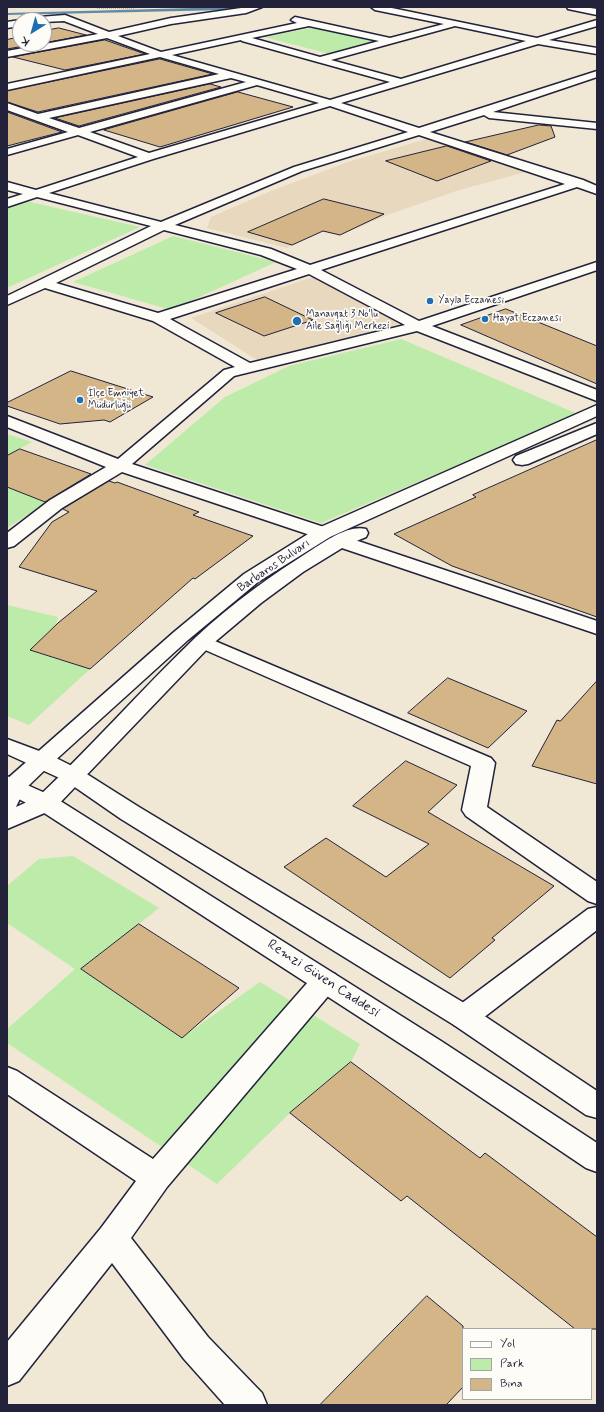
<!DOCTYPE html>
<meta charset="utf-8">
<style>
body{margin:0}
#map{position:relative;width:604px;height:1412px;overflow:hidden;background:#f0e7d5;font-family:Mynerve,sans-serif}
canvas{display:block}
.frame{position:absolute;inset:0;border:8px solid #22223b;pointer-events:none}
.legend{position:absolute;left:462px;top:1328px;width:130px;height:72px;box-sizing:border-box;background:#fdfcf7;border:1px solid #a5a5ac;margin:0;padding:5px 7px;list-style:none;font-size:12px;color:#22223b}
.legend li{display:flex;align-items:center;gap:8px;height:20px}
.legend b{width:20px;border:1px solid #a5a5ac}
.north{position:absolute;left:12px;top:12px;width:40px;height:40px;box-sizing:border-box;background:#fdfcf7;border:1px solid #a5a5ac;border-radius:50%;rotate:217deg;font-size:11px;font-weight:700;line-height:16px;text-align:center;color:#22223b}
.north::after{content:'';display:block;margin:auto;width:14px;height:18px;background:#1f6fb2;clip-path:polygon(50% 0,100% 100%,50% 72%,0 100%)}
</style>
<div id="map">
<canvas width="604" height="1412"></canvas>
<div class="frame"></div>
<ul class="legend">
<li><b style="height:5px;background:#fdfcf7"></b>Yol</li>
<li><b style="height:11px;background:#bdecaa"></b>Park</li>
<li><b style="height:11px;background:#d3b587"></b>Bina</li>
</ul>
<div class="north">K</div>
</div>
<script>
const context = document.querySelector('canvas').getContext('2d');
context.lineJoin = 'round';
function paint(path, color) {
  context.fillStyle = color;
  context.fill(path, 'evenodd');
}
function strokePath(path, color, width, dash) {
  context.strokeStyle = color;
  context.lineWidth = width;
  context.lineCap = dash ? 'butt' : 'round';
  context.setLineDash(dash || []);
  context.stroke(path);
}
function write(font, color, halo, rows, align = 'center') {
  context.font = font + ' Mynerve,sans-serif';
  context.lineWidth = 3.5;
  context.setLineDash([]);
  context.textBaseline = 'middle';
  context.strokeStyle = halo;
  context.fillStyle = color;
  for (const [text, x, y, turn = 0] of rows) {
    context.save();
    context.translate(x, y);
    context.rotate((+turn || 0) * Math.PI / 180);
    context.textAlign = isNaN(turn) ? turn : align;
    if (halo) context.strokeText(text, 0, 0);
    context.fillText(text, 0, 0);
    context.restore();
  }
}
paint(new Path2D(`
 M430,138L526,172L459,190L390,214L340,235L323,231L287,248L207,228L211,217L271,191L348,162Z
 M313,277L404,323L257,360L191,318Z`), '#e7d8be');
paint(new Path2D(`
 M312,28L379,42L330,54L264,37Z
 M26,201L140,227L7,288V208Z
 M173,236L276,262L171,310L73,282Z
 M401,339L578,414L321,523L145,465L225,397L289,366Z
 M7,434L32,442L7,456Z
 M7,487L46,503L7,528Z
 M7,605L58,617L56,624L35,645L41,654L90,669L29,725L7,716Z
 M73,856L159,908L82,969L181,1038L260,982L360,1044L351,1062L290,1113L217,1184L7,1043V1029L75,969L7,923V886L39,859Z`), '#bdecaa');
paint(new Path2D(`
 M230,7H237L226,10L7,15V13Z`), '#628ca6');
const building = new Path2D(`
 M59,28L86,35L44,43V31Z
 M20,37V44H36L7,49V40Z
 M105,40L145,54L65,70L13,57Z
 M160,59L213,74L38,112L7,102V91Z
 M210,84L221,87L79,126L55,118Z
 M238,92L293,107L160,147L104,130Z
 M7,112L62,132L7,146Z
 M539,125L551,126L555,137L507,155L466,142Z
 M447,146L491,161L437,181L386,161Z
 M324,199L384,214L340,235L323,231L292,245L248,232Z
 M265,297L313,320L264,336L216,313Z
 M506,309L597,346V384L461,325Z
 M71,371L153,397L110,422L104,420L60,424L7,406V403Z
 M597,440V617L452,566L394,534L476,497L473,495Z
 M20,449L91,474L45,502L7,487V456Z
 M109,481L115,483L117,482L199,512L193,515L253,536L195,579L193,578L90,669L30,650L58,623L97,591L19,567L52,522L69,512L63,509Z
 M448,678L527,711L488,748L408,713Z
 M597,681V784L532,766L557,720L560,721Z
 M406,761L457,785L428,812L554,886L492,938L495,940L450,978L284,867L326,838L386,877L429,844L353,806Z
 M139,924L239,988L182,1038L81,969Z
 M351,1062L480,1158L485,1153L597,1237V1329H575L407,1196L401,1201L290,1113Z
 M427,1296L463,1326V1387L446,1405H320Z`);
paint(building, '#d3b587');
strokePath(building, '#22223b', 1);
const minor = new Path2D(`
 M248,7H262L246,13L171,24L118,36L161,52L297,23L291,20L295,17L390,38L444,24L375,10L371,7H387L537,38L597,20V26L549,40L597,48V54L538,44L341,103L419,128L597,71V77L493,112L597,123V129L489,118L484,115L430,132L583,180L597,186V194L577,187L321,270L419,321L597,262V270L432,326L597,390V401L417,331L234,376L132,464L330,529L332,533L330,537L323,539L316,537L122,472L62,508L14,546L7,548V533L50,500L106,467L7,427V416L118,459L224,370L235,367L153,321L45,288L7,305V296L151,226L37,197L7,207V199L23,194L7,190V182L36,190L138,157L78,135L7,155V149L68,132L7,110V103L38,114L219,74L160,57L7,90V84L150,54L107,38L7,57V51L98,34L64,21L44,22V20H35L39,17L65,15L109,32L171,18ZM309,26L379,41L320,57L252,38ZM455,26L526,41L401,79L331,60ZM241,40L242,41L390,82L330,100L172,55ZM231,78L246,82L79,128L49,118ZM257,85L319,103L149,153L90,132ZM330,106L408,132L294,167L161,222L49,193L153,159ZM419,135L565,184L310,265L271,249L175,225L302,171ZM164,230L261,255L297,269L158,313L56,283ZM309,274L405,325L250,363L170,319Z
 M567,7H584L597,9V15L568,9Z
 M20,20V26L7,28V22Z
 M340,535L597,621V634L333,545L331,541L333,537Z
 M203,636L491,758L495,763L487,807L597,882V904L588,901L466,816L462,810L471,766L196,646L193,642L196,638Z
 M597,907V930L474,1025L464,1028L454,1025L450,1017L454,1009L588,909Z
 M325,971L335,974L339,981L335,988L167,1187L131,1238L208,1337L262,1393L267,1405H225L184,1359L112,1263L19,1381L7,1386V1342L101,1228L136,1181L7,1094V1067L17,1071L153,1159L315,974Z`);
const tertiary = new Path2D(`
 M597,405V416L330,537L258,582L188,640L50,765L24,790L16,807L38,797C92,746 141,690 195,638C231,604 272,575 313,549C328,540 348,525 366,529L368,533L366,537L347,545L303,572L261,603L210,646L54,809L7,829V811L10,810L7,811V779L174,632L244,574L316,529Z
 M597,423V434L528,464L522,465L516,464L513,460L516,456Z`);
const secondary = new Path2D(`
 M7,739L50,755L82,771L139,807L474,1009L597,1091V1118L586,1115L454,1025L121,819L66,781L7,754Z
 M7,776L54,797L441,1041L597,1143V1172L586,1168L421,1057L38,809L7,793Z`);
strokePath(minor, '#22223b', 3);
strokePath(tertiary, '#22223b', 3);
strokePath(secondary, '#22223b', 3);
strokePath(new Path2D(`
 M97,8H134`), '#22223b', 1, [0.5, 1.5]);
paint(minor, '#fdfcf7');
paint(tertiary, '#fdfcf7');
paint(secondary, '#fdfcf7');
for (const [x, y, r, color] of [
 [430,301,4,"#1f6fb2"],
 [485,319,4,"#1f6fb2"],
 [297,321,5,"#1f6fb2"],
 [80,400,4,"#1f6fb2"]
]) {
  const dot = new Path2D();
  dot.arc(x, y, r, 0, 2 * Math.PI);
  context.fillStyle = color;
  context.fill(dot);
  strokePath(dot, '#fdfcf7', 1.5);
}
write('10px', '#22223b', '#fdfcf7', [
 ["Yayla Eczanesi",438,301],
 ["Manavgat 3 No'lu",306,315],
 ["Aile Sağlığı Merkezi",306,327],
 ["Hayat Eczanesi",493,319],
 ["İlçe Emniyet",88,394],
 ["Müdürlüğü",88,406]
], 'left');
write('12px', '#22223b', '#fdfcf7', [
 ["Barbaros Bulvarı",274,566,-34]
]);
write('14px', '#22223b', '#fdfcf7', [
 ["Remzi Güven Caddesi",323,979,33]
]);
</script>
